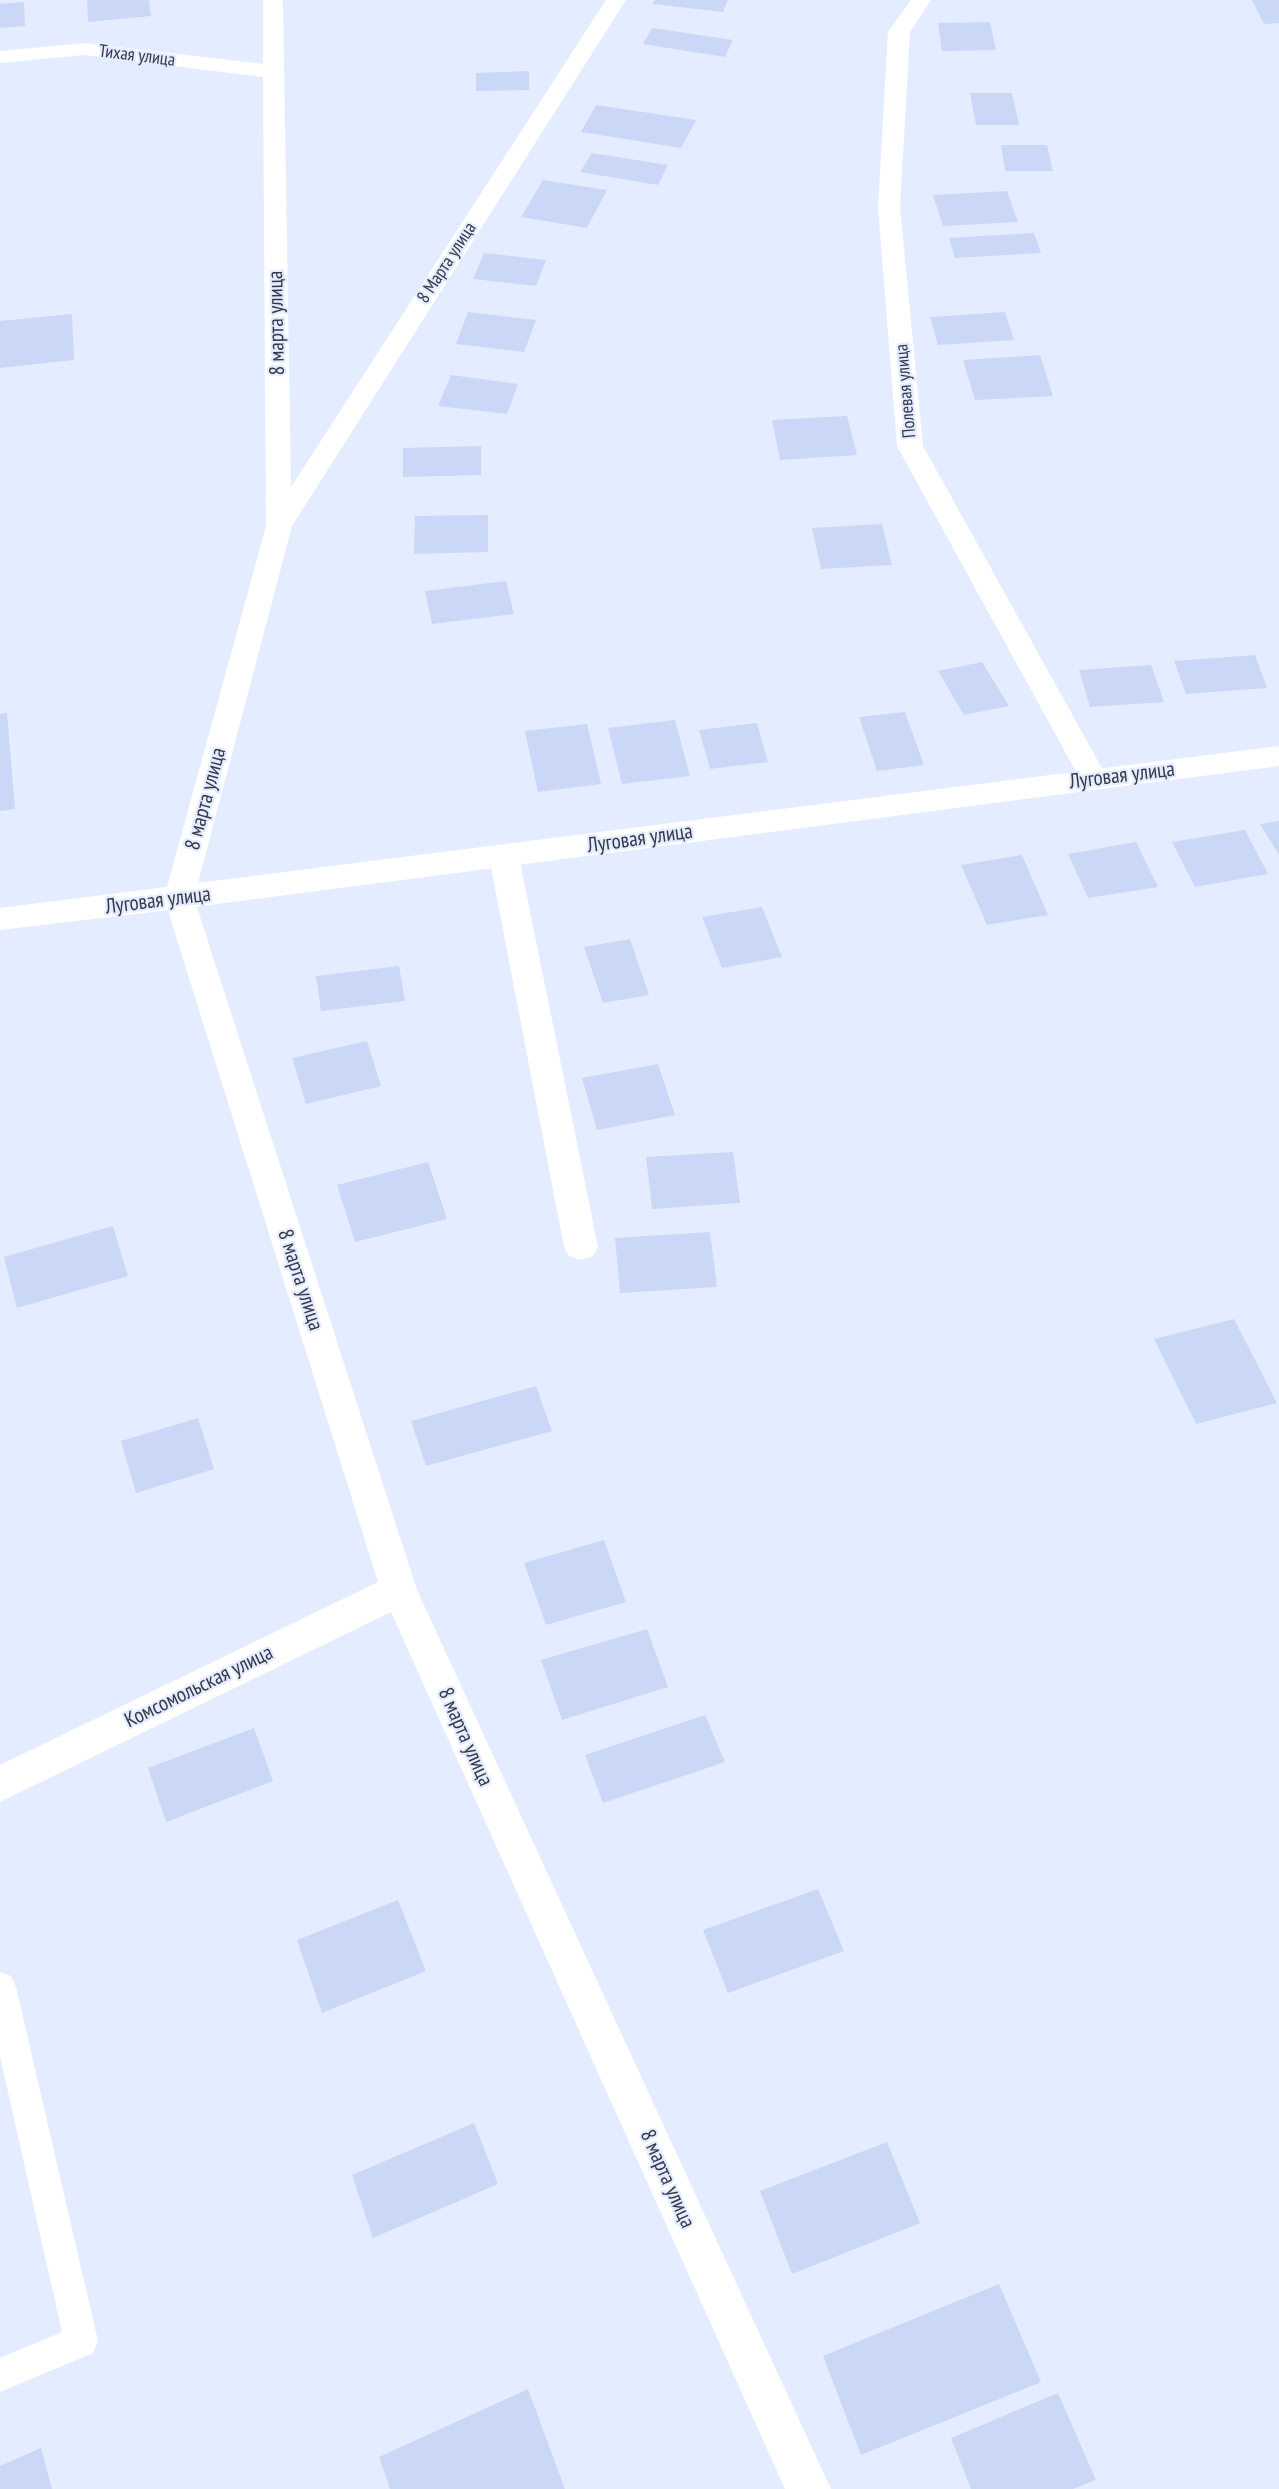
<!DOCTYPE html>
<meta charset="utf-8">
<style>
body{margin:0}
canvas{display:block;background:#e4ecff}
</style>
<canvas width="1279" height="2489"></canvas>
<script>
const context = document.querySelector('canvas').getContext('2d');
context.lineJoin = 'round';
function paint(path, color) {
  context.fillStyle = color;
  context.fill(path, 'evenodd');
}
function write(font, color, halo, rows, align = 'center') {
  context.font = font + ' "PT Sans Narrow",sans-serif';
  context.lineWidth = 4.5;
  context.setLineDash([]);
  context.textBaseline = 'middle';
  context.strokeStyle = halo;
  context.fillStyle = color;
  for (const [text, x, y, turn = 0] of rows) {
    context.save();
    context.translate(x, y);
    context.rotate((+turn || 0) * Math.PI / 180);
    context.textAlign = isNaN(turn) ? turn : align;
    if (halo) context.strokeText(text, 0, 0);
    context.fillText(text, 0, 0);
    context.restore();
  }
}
paint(new Path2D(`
 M87,0H149L151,16L88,22Z
 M655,0H728L723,12L653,4Z
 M1252,0H1279V23L1264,24Z
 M24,2L25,26L0,28V4Z
 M990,22L996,50L942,51L938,23Z
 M652,28L733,40L725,57L643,44Z
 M529,71V90L476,91V73Z
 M970,93H1012L1019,125H976Z
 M596,105L696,120L681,148L581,132Z
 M1001,145H1047L1053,171H1005Z
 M592,153L668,165L658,185L580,172Z
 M543,180L607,190L587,228L521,217Z
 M1007,191L1018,222L943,226L933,195Z
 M1034,233L1041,253L955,258L949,238Z
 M484,253L546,260L536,286L473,279Z
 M468,312L536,320L524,352L456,344Z
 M1005,312L1014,340L938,345L930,317Z
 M72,314L74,360L0,368V321Z
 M1040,355L1053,396L975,400L963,360Z
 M451,375L518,384L507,414L438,406Z
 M847,416L857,455L780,460L772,420Z
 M481,446V475L403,477V448Z
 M488,515V552L414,554L415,516Z
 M882,524L892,565L821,569L812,528Z
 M506,581L514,614L432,624L425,591Z
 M1255,655L1267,688L1186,694L1174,661Z
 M982,662L1009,706L964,715L938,671Z
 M1151,665L1164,702L1090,707L1079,670Z
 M905,712L924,765L877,771L859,717Z
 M7,713L15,809L0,811V714Z
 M675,720L690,776L622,784L608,728Z
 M757,723L768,762L710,769L699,730Z
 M587,724L601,784L538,792L525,731Z
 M1279,821V855L1260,824Z
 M1245,830L1268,874L1195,887L1172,842Z
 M1136,842L1158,887L1088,898L1068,854Z
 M1022,855L1048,915L987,925L961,865Z
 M762,907L782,957L722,968L702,917Z
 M630,939L649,995L603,1003L584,947Z
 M399,966L405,1001L321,1011L316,976Z
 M367,1041L381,1086L306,1104L292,1058Z
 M658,1064L675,1115L597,1130L582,1078Z
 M733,1152L740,1203L652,1209L646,1157Z
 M428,1162L447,1219L355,1242L337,1185Z
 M113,1226L128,1276L17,1308L4,1257Z
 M710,1232L717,1287L620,1293L615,1238Z
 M1234,1319L1277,1403L1196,1424L1154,1339Z
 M536,1386L552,1431L426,1466L411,1421Z
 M198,1418L214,1469L136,1493L121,1441Z
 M604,1540L626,1602L546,1625L524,1563Z
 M647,1629L668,1687L562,1720L541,1660Z
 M705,1715L725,1762L603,1803L585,1755Z
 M254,1728L273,1781L166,1822L148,1768Z
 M818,1889L844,1951L728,1993L703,1930Z
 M398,1900L426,1971L322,2013L297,1940Z
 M474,2123L498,2184L373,2238L352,2175Z
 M887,2142L920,2223L792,2274L760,2191Z
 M999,2284L1041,2382L861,2455L823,2356Z
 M528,2389L565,2489H390L379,2457Z
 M1058,2393L1096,2480L1073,2489H971L951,2438Z
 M41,2448L52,2489H0V2466Z`), '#cbd7f6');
paint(new Path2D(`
 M0,1972L11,1976L16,1987L98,2341L93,2353L0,2392V2358L62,2332L0,2056Z`), '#fff');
paint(new Path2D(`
 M263,0H283L291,487L606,0H626L292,526L194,898L417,1590L831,2489H785L391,1612L0,1802V1765L378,1582L164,898L266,526L263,77L84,55L0,63V51L84,43L263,64Z
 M911,0H931L910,32L900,207L923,446L1108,779L1104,786L1094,789L1084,786L1080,779L897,446L878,207L888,32Z
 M504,847L514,850L519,857L598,1247L593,1256L581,1260L569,1256L564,1247L489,857L494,850Z`), '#fff');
paint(new Path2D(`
 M1279,746V766L179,909L0,930V908Z`), '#fff');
write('18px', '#353945', '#e4ecff', [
 ["Тихая улица",137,56,7],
 ["8 Марта улица",447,263,-57],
 ["Полевая улица",906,391,-95]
]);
write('21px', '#353945', '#e4ecff', [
 ["8 марта улица",277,323,-91],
 ["Луговая улица",1122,776,-7],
 ["8 марта улица",206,799,-75],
 ["Луговая улица",640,839,-8],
 ["Луговая улица",158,901,-7],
 ["8 марта улица",300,1280,72],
 ["Комсомольская улица",199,1687,-26],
 ["8 марта улица",465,1737,66],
 ["8 марта улица",667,2179,66]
]);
</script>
